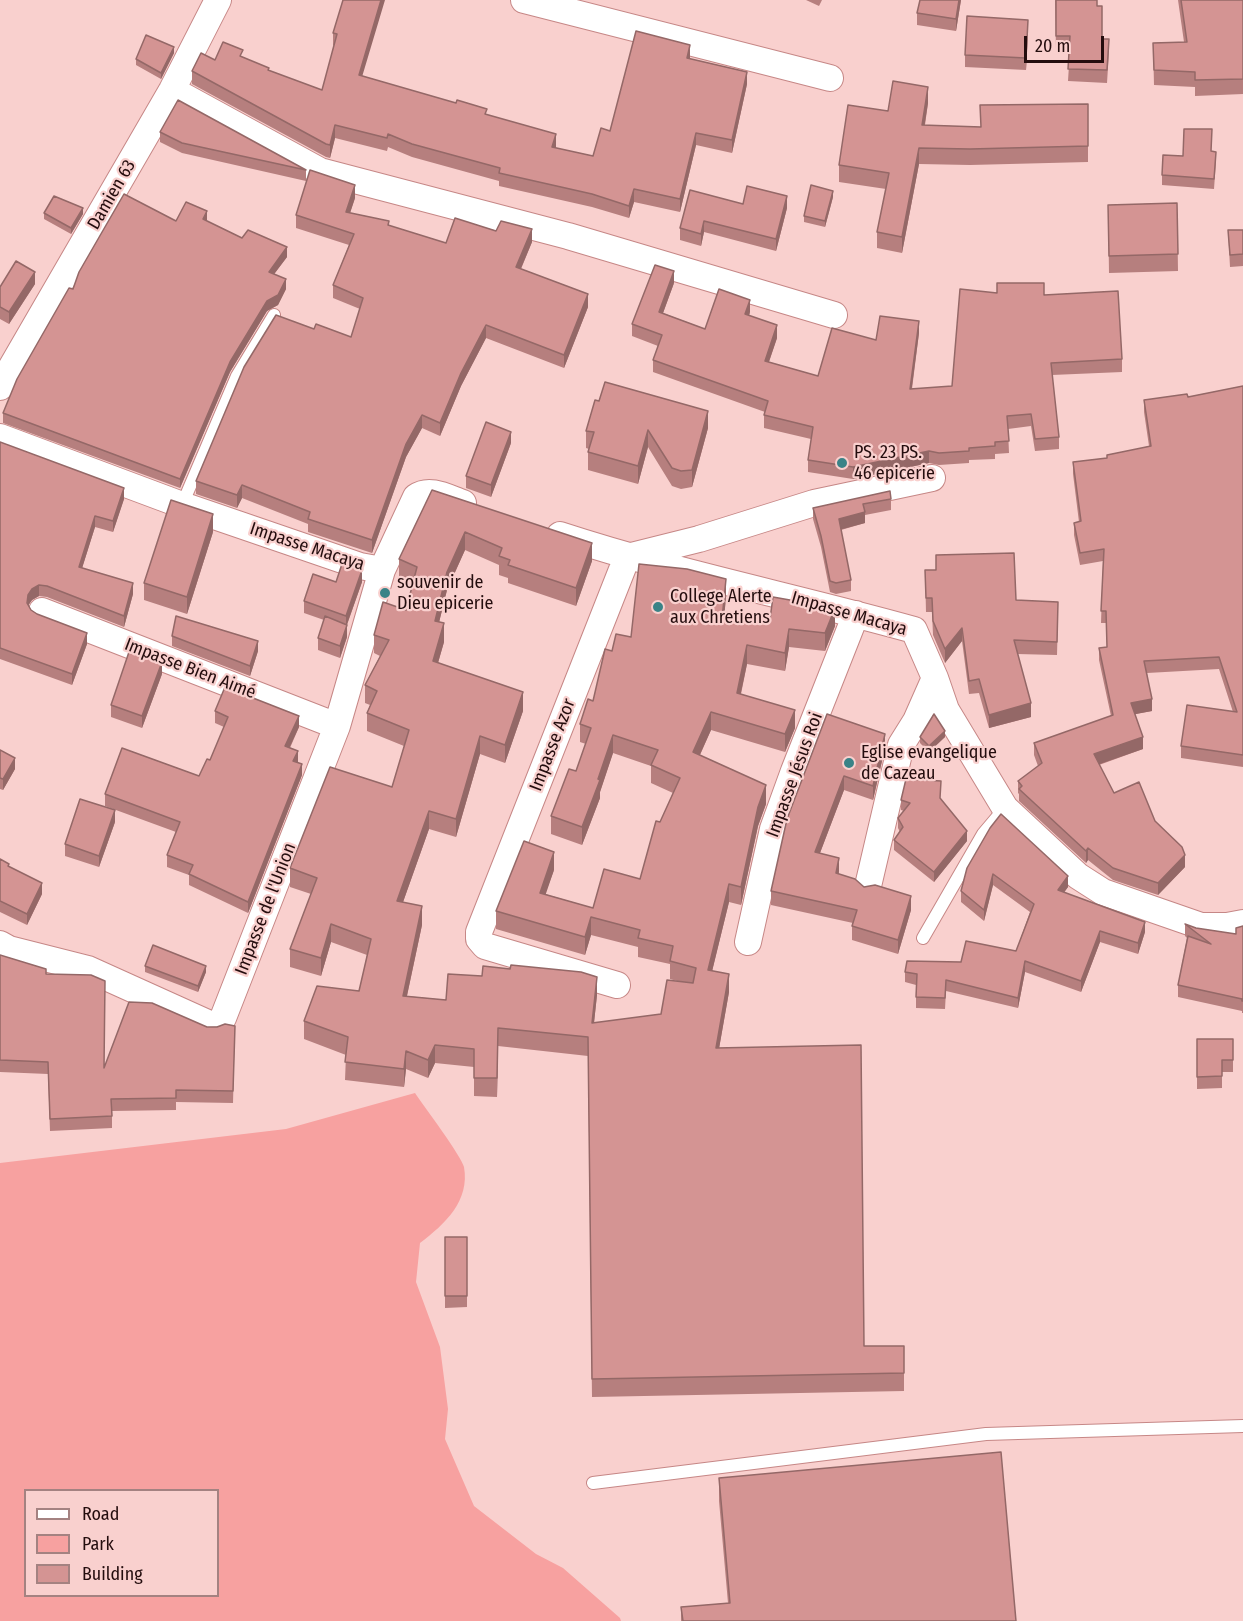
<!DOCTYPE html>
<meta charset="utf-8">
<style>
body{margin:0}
#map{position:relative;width:1243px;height:1621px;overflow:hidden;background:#f9d0ce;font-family:"Fira Sans Condensed",sans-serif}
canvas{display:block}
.legend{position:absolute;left:24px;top:1489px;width:195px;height:108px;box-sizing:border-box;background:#f9d0ce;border:2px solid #a48281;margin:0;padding:8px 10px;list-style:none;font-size:18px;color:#240d0e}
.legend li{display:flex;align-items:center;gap:12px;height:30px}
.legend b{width:30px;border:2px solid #a48281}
.scale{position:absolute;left:1024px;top:36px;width:80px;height:27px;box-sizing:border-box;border:3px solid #240d0e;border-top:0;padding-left:8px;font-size:18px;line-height:21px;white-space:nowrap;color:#240d0e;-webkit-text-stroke:4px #f9d0ce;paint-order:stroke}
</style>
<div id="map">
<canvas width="1243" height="1621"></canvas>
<ul class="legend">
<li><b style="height:8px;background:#fff"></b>Road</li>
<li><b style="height:16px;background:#f7a1a0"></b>Park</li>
<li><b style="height:16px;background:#d49493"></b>Building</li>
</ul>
<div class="scale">20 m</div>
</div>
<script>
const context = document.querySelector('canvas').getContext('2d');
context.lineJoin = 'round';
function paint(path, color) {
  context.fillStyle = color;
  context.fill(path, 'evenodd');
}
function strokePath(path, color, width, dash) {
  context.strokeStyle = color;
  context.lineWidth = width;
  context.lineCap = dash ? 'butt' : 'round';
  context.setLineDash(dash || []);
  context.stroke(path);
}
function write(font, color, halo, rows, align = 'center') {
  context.font = font + ' "Fira Sans Condensed",sans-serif';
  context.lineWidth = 4.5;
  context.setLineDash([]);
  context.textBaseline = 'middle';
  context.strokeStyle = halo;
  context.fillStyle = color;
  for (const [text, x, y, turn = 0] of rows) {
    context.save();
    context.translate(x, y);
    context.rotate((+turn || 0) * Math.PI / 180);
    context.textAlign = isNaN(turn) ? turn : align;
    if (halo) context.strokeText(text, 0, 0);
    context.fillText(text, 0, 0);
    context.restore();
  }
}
paint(new Path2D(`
 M415,1093C423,1105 462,1157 464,1167C470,1201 445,1224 420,1243L416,1282L440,1347L448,1409L445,1439L474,1506L536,1554L563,1568L620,1618L621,1621H0V1163L286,1129ZM26,1490H218V1596H26Z`), '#f7a1a0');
const lane = new Path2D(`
 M182,505L237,376L274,315
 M923,938L983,834L1005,808
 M593,1483L986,1434L1243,1426`);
const street = new Path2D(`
 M524,0L830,78
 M172,90L320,171L568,236L834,315
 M0,387L172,90L218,0
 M0,437L182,505L360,566L382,570L416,497C430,487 448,498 463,503
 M560,535C676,573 796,597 914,630L935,678L946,710L1005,808L1078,876L1103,892L1201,926H1227L1243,923
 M42,611L337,726
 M868,886L901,745L916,721L935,678
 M748,942L773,829L794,771L856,614
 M0,944L9,949L88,969L212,1025L218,1023L223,1018L337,726L382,570
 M617,985L485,946L479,939V932L627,557L699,539L814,503L932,478`);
strokePath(lane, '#c68786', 14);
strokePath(street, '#c68786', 28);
strokePath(lane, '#fff', 12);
strokePath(street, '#fff', 26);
paint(new Path2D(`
 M343,0L362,76L487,115L556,147L555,148L593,156L610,131L690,59L747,84L732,153L696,145L680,212L634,202L629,218L592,207L499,186V181L412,157L388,147L387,151L335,138L330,158L326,157L192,84V71L215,60L243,57L269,71L322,90L334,46L333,45V33Z
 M806,0H822L819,6Z
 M961,0L956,31L917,25V13Z
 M1055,0L1097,6L1102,39L1109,51L1107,83L1068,81L1070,49H1056Z
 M1178,0H1243V94L1195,96V87L1154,85L1153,43L1184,42Z
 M1028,31L1026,70L965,67V55Z
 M174,53L161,79L136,65V59Z
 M928,103L925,125L980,127L1088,104V162L970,165L919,164L902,253L877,248V232L886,189L839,182V165L888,111Z
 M160,132L306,170V181L182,153L160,142Z
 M1212,151L1216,161L1214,189L1162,185V175L1183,156Z
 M833,197L825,227L804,222V216Z
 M355,198L350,213L389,226L446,243L532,242L521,269L588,307L564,368L486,338L461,386L440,436L422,428L406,457L372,553L308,532V524L242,498L237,508L196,494V481L314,329L351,337L360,309L333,298V285L349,245L296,228V215Z
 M1177,203L1178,271L1109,273L1108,205Z
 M743,204L787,208L776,251L704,232L701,246L680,240V228Z
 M44,213L83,214L71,234L44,219Z
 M176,221H207L242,238L287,257L274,274L286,289L278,305L267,311L230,372L180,488L3,423V413L73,289Z
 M1228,230H1243V266L1230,267Z
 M674,283L663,313L705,329L750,312L749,316L777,338L769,362L818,376L876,340L919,333L912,389L952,386L997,293L1044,295L1122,359V372L1052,375L1059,437V449L1035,451L1031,426L1008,429L1009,453L995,454V459L969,460V463L939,465L929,463L853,479L808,472V460L811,439L764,428V415L765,412L653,372V360L658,346L632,336V324Z
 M35,284L9,324L0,319V287Z
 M1243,386V767L1181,758V746L1233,712L1219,669L1147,673L1152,711L1135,714L1143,749L1099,765L1114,793L1155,821L1185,867L1158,895L1113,880L1088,860L1086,863L1019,801V794L1018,793V781L1038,766L1034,755V743L1111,716L1099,660V648L1107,647L1106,623H1101L1103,561L1080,565L1074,535V523L1079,522L1073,474V462L1107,458L1149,446L1144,412V400L1188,397Z
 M708,428L692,487L681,489L672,486L648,447L638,484L588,470V452L589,449L586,448V431Z
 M0,442L124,499L113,532L95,527L82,568L133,594L124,627L47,597L39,596L32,600L28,605L31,610L37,614L87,644L72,685L0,659Z
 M511,443L491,497L466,488V476Z
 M432,490L592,561L576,606L508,583V578L499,575V565L465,550L447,590L439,622L444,642L438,663L523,711L505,763L480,754L456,837L429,829L403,902L422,925L407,996L446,1000L597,995L594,1023L661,1014L677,981L670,979V964L638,957V947L591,935L585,955L496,929V911L554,870L545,894L593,908L640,879L660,822L673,793L651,783V766L613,753L600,792V798L582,845L551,834V816L576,771L586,744L580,742V724L593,701L612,651L631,637L726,597L724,619L835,626L825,651L789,647L785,671L747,664L741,694L795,728L785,752L711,730L700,755L766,804L758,826L741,905L729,902L712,971L729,992L719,1048L864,1346H904V1391L592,1397L588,1056L498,1046L497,1097L474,1096V1067L435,1063L428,1078L406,1069L404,1087L345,1080L346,1055L304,1039V1021L359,991L367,955L331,942L321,976L290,967V949L311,894L290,887V868L392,787L404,746L367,731V713L370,705L365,703V685L380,656L374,653V635L406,610L413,584L399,577V559Z
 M891,499V510L865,515V523L841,530L851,580V591L836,594L830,592L821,547L813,519V508Z
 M213,532L187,614L144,600V583Z
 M925,570L1016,600L1058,615L1057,655L1017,654L1031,717L989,728L979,693L969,694L962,641L945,663L933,635L932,612H926Z
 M336,582H362L347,625V637L340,658L318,650V638L324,620L304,613V601Z
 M172,636L258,651L250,676L172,646Z
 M162,674L142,728L111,717V705Z
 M215,711L299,727L290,748L298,763L302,775L248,913L189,885V875L167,867V855L176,832L105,806V794L199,776L210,760L224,727L215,723Z
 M827,714L885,748L873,800L844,790L820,853L839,871V874L911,910L898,954L852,940V926L853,923L771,905V891Z
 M920,737H945L929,752L920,743Z
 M0,750L15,769L3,790L0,789Z
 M940,799L967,841L934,882L894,850V840L900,832L898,828V818L904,811L901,810V800Z
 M115,822L99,867L65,856V844Z
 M0,859L42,894L27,925L0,912Z
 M967,868L1068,887L1064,892L1145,932L1138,954L1100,942L1081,992L1025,972L1018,1008L946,991L945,1009L916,1008V985L905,982V972L961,962L1016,951L1030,912L993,885L984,921L961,902V891Z
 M1185,924L1196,928L1236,934L1243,926V1013H1242V1011L1178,997V985L1187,938L1185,936Z
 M0,955L46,974L104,1068L207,1027L235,1026L233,1103L176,1102V1110L112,1111V1128L50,1131L48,1074L0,1072Z
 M145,966L206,972L198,992L145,972Z
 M1197,1039H1233V1072H1222V1088L1197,1089Z
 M445,1237H467V1307L445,1308Z
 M719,1478L1016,1621H681V1607L728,1603L719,1501Z`), '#b67f7e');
paint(new Path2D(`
 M381,0H385L359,87V75Z
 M959,0H961L956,31V19Z
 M1028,20V31L1026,70V58Z
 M690,45V58L687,71V58Z
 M174,47V53L161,79V73Z
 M747,72V84L732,153V140Z
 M928,87V103L922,141V125Z
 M335,125V138L330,158V145Z
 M696,133V145L680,212V199Z
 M556,134V147L552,160V147Z
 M919,148V164L902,253V237Z
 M355,185V198L346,225V212Z
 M634,189V202L629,218V206Z
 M833,191V197L825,227V221Z
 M787,196V208L776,251V239Z
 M83,208V214L71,234V228Z
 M207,211V221L203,219Z
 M704,221V232L701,246V234Z
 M532,229V242L516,280V267Z
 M287,247V257L269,281V272Z
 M674,271V283L659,324V312Z
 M35,272V284L9,324V312Z
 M286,279V289L278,305L267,311L230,372L180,488V479L230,362L267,301Z
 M588,294V307L564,368V355Z
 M750,300V312L745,327V314Z
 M919,321V333L910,401V389Z
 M486,325V338L461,386L440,436V423L461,373Z
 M777,325V338L765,373V361Z
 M708,411V428L692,487V470Z
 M422,415V428L406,457L372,553V540L406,444Z
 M648,430V447L638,484V466Z
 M511,432V443L491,497V485Z
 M929,451V463L853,479V467Z
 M242,485V498L237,508V495Z
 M124,488V499L113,532V521Z
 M865,512V523L839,530V519Z
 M213,514V532L187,614V597Z
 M95,516V527L79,578V567Z
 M465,532V550L447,590L435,639V621L447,572Z
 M592,543V561L576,606V588Z
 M362,570V582L346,627V616Z
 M726,579V597L722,638V619Z
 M133,583V594L124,627V616Z
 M39,585V596L32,600L28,606L27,614L28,595L32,589Z
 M835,608V626L825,651V633Z
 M444,623V642L433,680V661Z
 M347,625V637L340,658V646Z
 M962,628V641L945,663V649Z
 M789,629V647L785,671V653Z
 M87,633V644L72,685V674Z
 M258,641V651L250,676V666Z
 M747,645V664L737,711V693Z
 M162,662V674L142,728V716Z
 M523,692V711L505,763V745Z
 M1152,699V711L1131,715V703Z
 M1031,703V717L989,728V715Z
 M795,710V728L785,752V734Z
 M711,712V730L693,770V752Z
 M299,716V727L285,757V746Z
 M945,731V737L929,752V746Z
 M885,734V748L873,800V786Z
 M613,735V753L600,792V798L582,845V827Z
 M480,736V754L456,837V819Z
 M1143,737V749L1094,766V754Z
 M298,751V763L293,761Z
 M15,758V769L3,790V779Z
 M302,764V775L248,913V902Z
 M844,776V790L815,866V852Z
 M766,785V804L758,826L741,905V887L758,807Z
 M115,810V822L99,867V856Z
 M429,811V829L397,919V901Z
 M967,831V841L934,882V872Z
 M1088,848V860L1086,863V851Z
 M554,852V870L540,911V893Z
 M1185,855V867L1158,895V883Z
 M839,858V871L836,887V873Z
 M993,874V885L984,921V910Z
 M1068,876V887L1058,901V890Z
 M42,883V894L27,925V914Z
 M729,884V902L708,988V970Z
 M911,896V910L898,954V940Z
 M422,906V925L403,1014V996Z
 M591,917V935L585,955V937Z
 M1145,922V932L1138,954V943Z
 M331,924V942L321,976V958Z
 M1100,931V942L1081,992V981Z
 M1025,961V972L1018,1008V998Z
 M206,966V972L198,992V986Z
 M729,974V992L716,1066V1048Z
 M597,977V995L592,1041V1023Z
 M498,1028V1046L497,1097V1078Z
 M435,1045V1063L428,1078V1060Z
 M406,1051V1069L404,1087V1069Z`), '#946867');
const building = new Path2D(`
 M343,0H381L359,75L456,103L457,100L487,109L485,114L556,134L552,147L593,156L601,128L610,131L636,31L690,45L687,58L747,72L732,140L696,133L680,199L634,189L629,206L592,194L499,173L500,168L412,144L388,134L387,138L335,125L330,145L326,144L192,71L201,53L215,60L223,42L243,50L240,56L269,68L268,70L322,90L337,34L333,33Z
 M920,0H959L956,19L917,13Z
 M1056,0H1097V6H1102V39H1109L1107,70L1068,69L1070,36H1056Z
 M1181,0H1243V79L1195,80V72L1154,70L1153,43L1187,42Z
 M967,16L1028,20L1026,58L965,55Z
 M146,35L174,47L161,73L136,59Z
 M893,81L928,87L922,125L981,127L980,105L1088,104V146L970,149L919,148L902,237L877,232L889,173L839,165L848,105L888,111Z
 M178,100L306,170L182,143L160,132Z
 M1184,129H1212L1211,151L1216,152L1214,179L1162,175L1163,155L1183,156Z
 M310,170L355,185L346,212L389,221L388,225L446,243L455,218L496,231L501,221L532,229L516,267L588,294L564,355L486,325L461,373L440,423L422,415L406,444L372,540L308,519L310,512L242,485L237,495L196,481L244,367L276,315L314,329L316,324L351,337L363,298L333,285L354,234L296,215Z
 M811,185L833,191L825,221L804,216Z
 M747,186L787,196L776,239L704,221L701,234L680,228L690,190L743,204Z
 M124,194L176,221L186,202L207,211L203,219L242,238L248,230L287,247L269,272L286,279L278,295L267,301L230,362L180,479L3,413L17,379L69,288L73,289L79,272Z
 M54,196L83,208L71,228L44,213Z
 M1177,203L1178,254L1109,256L1108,205Z
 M1228,230H1243V254L1230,255Z
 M16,261L35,272L9,312L0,307V287Z
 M655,265L674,271L659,312L705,329L719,289L750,300L745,314L777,325L765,361L818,376L832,328L876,340L880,316L919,321L910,389L952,386L960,289L997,293V283H1044V295L1118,291L1122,359L1051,363L1059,437L1035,439L1031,414L1007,416L1009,441L995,442V446L969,448V451L939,453L929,451L853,467L808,460L813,427L764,415L768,401L653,360L662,335L632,324Z
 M605,382L708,411L692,470L681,471L672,468L648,430L638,466L588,452L594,432L586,431L595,400L599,401Z
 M1243,386V755L1181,746L1187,705L1237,712L1219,657L1144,661L1152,699L1131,703L1143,737L1094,754L1114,793L1139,782L1155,821L1182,847L1185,855L1158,883L1113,868L1088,848L1086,851L1019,789L1022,786L1018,781L1042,763L1034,743L1113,715L1099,648L1107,647L1106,611H1101L1104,549L1080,553L1074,523L1081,521L1073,462L1107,458V455L1151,446L1144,400L1187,394L1188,397Z
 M486,422L511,432L491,485L466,476Z
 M0,442L124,488L113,521L95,516L79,567L133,583L124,616L47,586L39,585L32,589L28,595L27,603L31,610L37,614L87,633L72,674L0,648Z
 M432,490L592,543L576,588L508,565L510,560L499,556L502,548L465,532L447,572L435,621L444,623L433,661L523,692L505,745L480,736L456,819L429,811L397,901L422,906L403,996L446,1000L448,974L482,976L483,966L510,969L511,965L581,972L597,977L592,1023L661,1014L667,980L693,983L696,968L670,961L673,946L638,938L640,930L591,917L585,937L496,911L524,841L554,852L540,893L593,908L604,869L640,879L656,821L660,822L680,778L651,765L658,750L613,735L598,779L600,780L582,827L551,816L569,769L576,771L591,728L580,724L588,699L593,701L605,649L612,651L616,634L631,637L639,564L687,569L726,579L722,619H770L773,597L835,608L825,633L789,629L785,653L747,645L737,693L795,710L785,734L711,712L693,752L766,785L758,807L741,887L729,884L708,970L729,974L716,1048L861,1045L864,1346H904V1373L592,1379L588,1037L498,1028L497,1078H474V1049L435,1045L428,1060L406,1051L404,1069L345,1062L348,1037L304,1021L317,986L359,991L371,939L331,924L321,958L290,949L317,878L290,868L330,767L392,787L409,730L367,713L377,691L365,685L389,640L374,635L383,602L406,610L417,567L399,559Z
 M890,491L891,499L863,504L865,512L839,519L851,580L836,583L830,581L821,536L813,508Z
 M171,500L213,514L187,597L144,583Z
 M1014,553L1016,600L1058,602L1057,642L1014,640L1031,703L989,715L979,679L969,681L962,628L945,649L933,621L932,598H926L925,570H936V555Z
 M342,564L362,570L346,616L304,601L313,574L336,582Z
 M176,616L258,641L250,666L172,636Z
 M325,616L347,625L340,646L318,638Z
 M130,649L162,662L142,716L111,705Z
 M225,687L299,716L285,746L298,751L293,761L302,764L248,902L189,874L193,865L167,855L180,822L105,794L122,748L199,776L207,759L210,760L228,717L215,711Z
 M827,714L885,734L873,786L844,776L815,852L839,858L836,873L855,879L864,887L875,885L911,896L898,940L852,926L857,910L771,891L787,819Z
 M934,714L945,731L929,746L920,737Z
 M0,750L15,758L3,779L0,778Z
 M906,779L941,781L940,798L967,831L934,872L894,840L903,827L898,818L910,803L901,800Z
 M80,799L115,810L99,856L65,844Z
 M1001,814L1068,876L1058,890L1145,922L1138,943L1100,931L1081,981L1025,961L1018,998L946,980L945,998L916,997L917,974L905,972L907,961L961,962L966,941L1016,951L1034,904L993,874L984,910L961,891L967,868L990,828Z
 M0,859L9,864L8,866L42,883L27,914L0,901Z
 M1185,924L1196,928L1236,934V928L1243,926V1001H1242V999L1178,985L1188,936L1211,944Z
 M153,945L206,966L198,986L145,966Z
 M0,955L46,969V974L91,975L105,981L104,1068L129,1002L152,1003L207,1027H217L225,1024L235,1026L233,1091L176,1090V1098L111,1099L112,1116L50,1119L48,1062L0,1060Z
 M1197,1039H1233V1060H1222V1076L1197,1077Z
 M445,1237H467V1296H445Z
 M1001,1452L1016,1621H683L681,1607L730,1603L719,1478Z`);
paint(building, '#d49493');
strokePath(building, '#946867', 1.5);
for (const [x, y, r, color] of [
 [842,463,6,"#3a8387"],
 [385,593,6,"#3a8387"],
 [658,607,6,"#3a8387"],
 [849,763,6,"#3a8387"]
]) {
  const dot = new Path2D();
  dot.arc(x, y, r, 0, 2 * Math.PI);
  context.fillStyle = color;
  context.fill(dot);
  strokePath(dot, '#f9d0ce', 2);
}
write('18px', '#240d0e', '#f9d0ce', [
 ["Damien 63",112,195,-60],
 ["Impasse Macaya",307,547,18],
 ["Impasse Macaya",849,614,16],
 ["Impasse Bien Aimé",190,669,21],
 ["Impasse Azor",553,745,-69],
 ["Impasse Jésus Roi",795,775,-70],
 ["Impasse de l'Union",266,909,-69]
]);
write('18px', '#240d0e', '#f9d0ce', [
 ["PS. 23 PS.",854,453],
 ["46 epicerie",854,474],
 ["souvenir de",397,583],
 ["Dieu epicerie",397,604],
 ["College Alerte",670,597],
 ["aux Chretiens",670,618],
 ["Eglise evangelique",861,753],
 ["de Cazeau",861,774]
], 'left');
</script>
